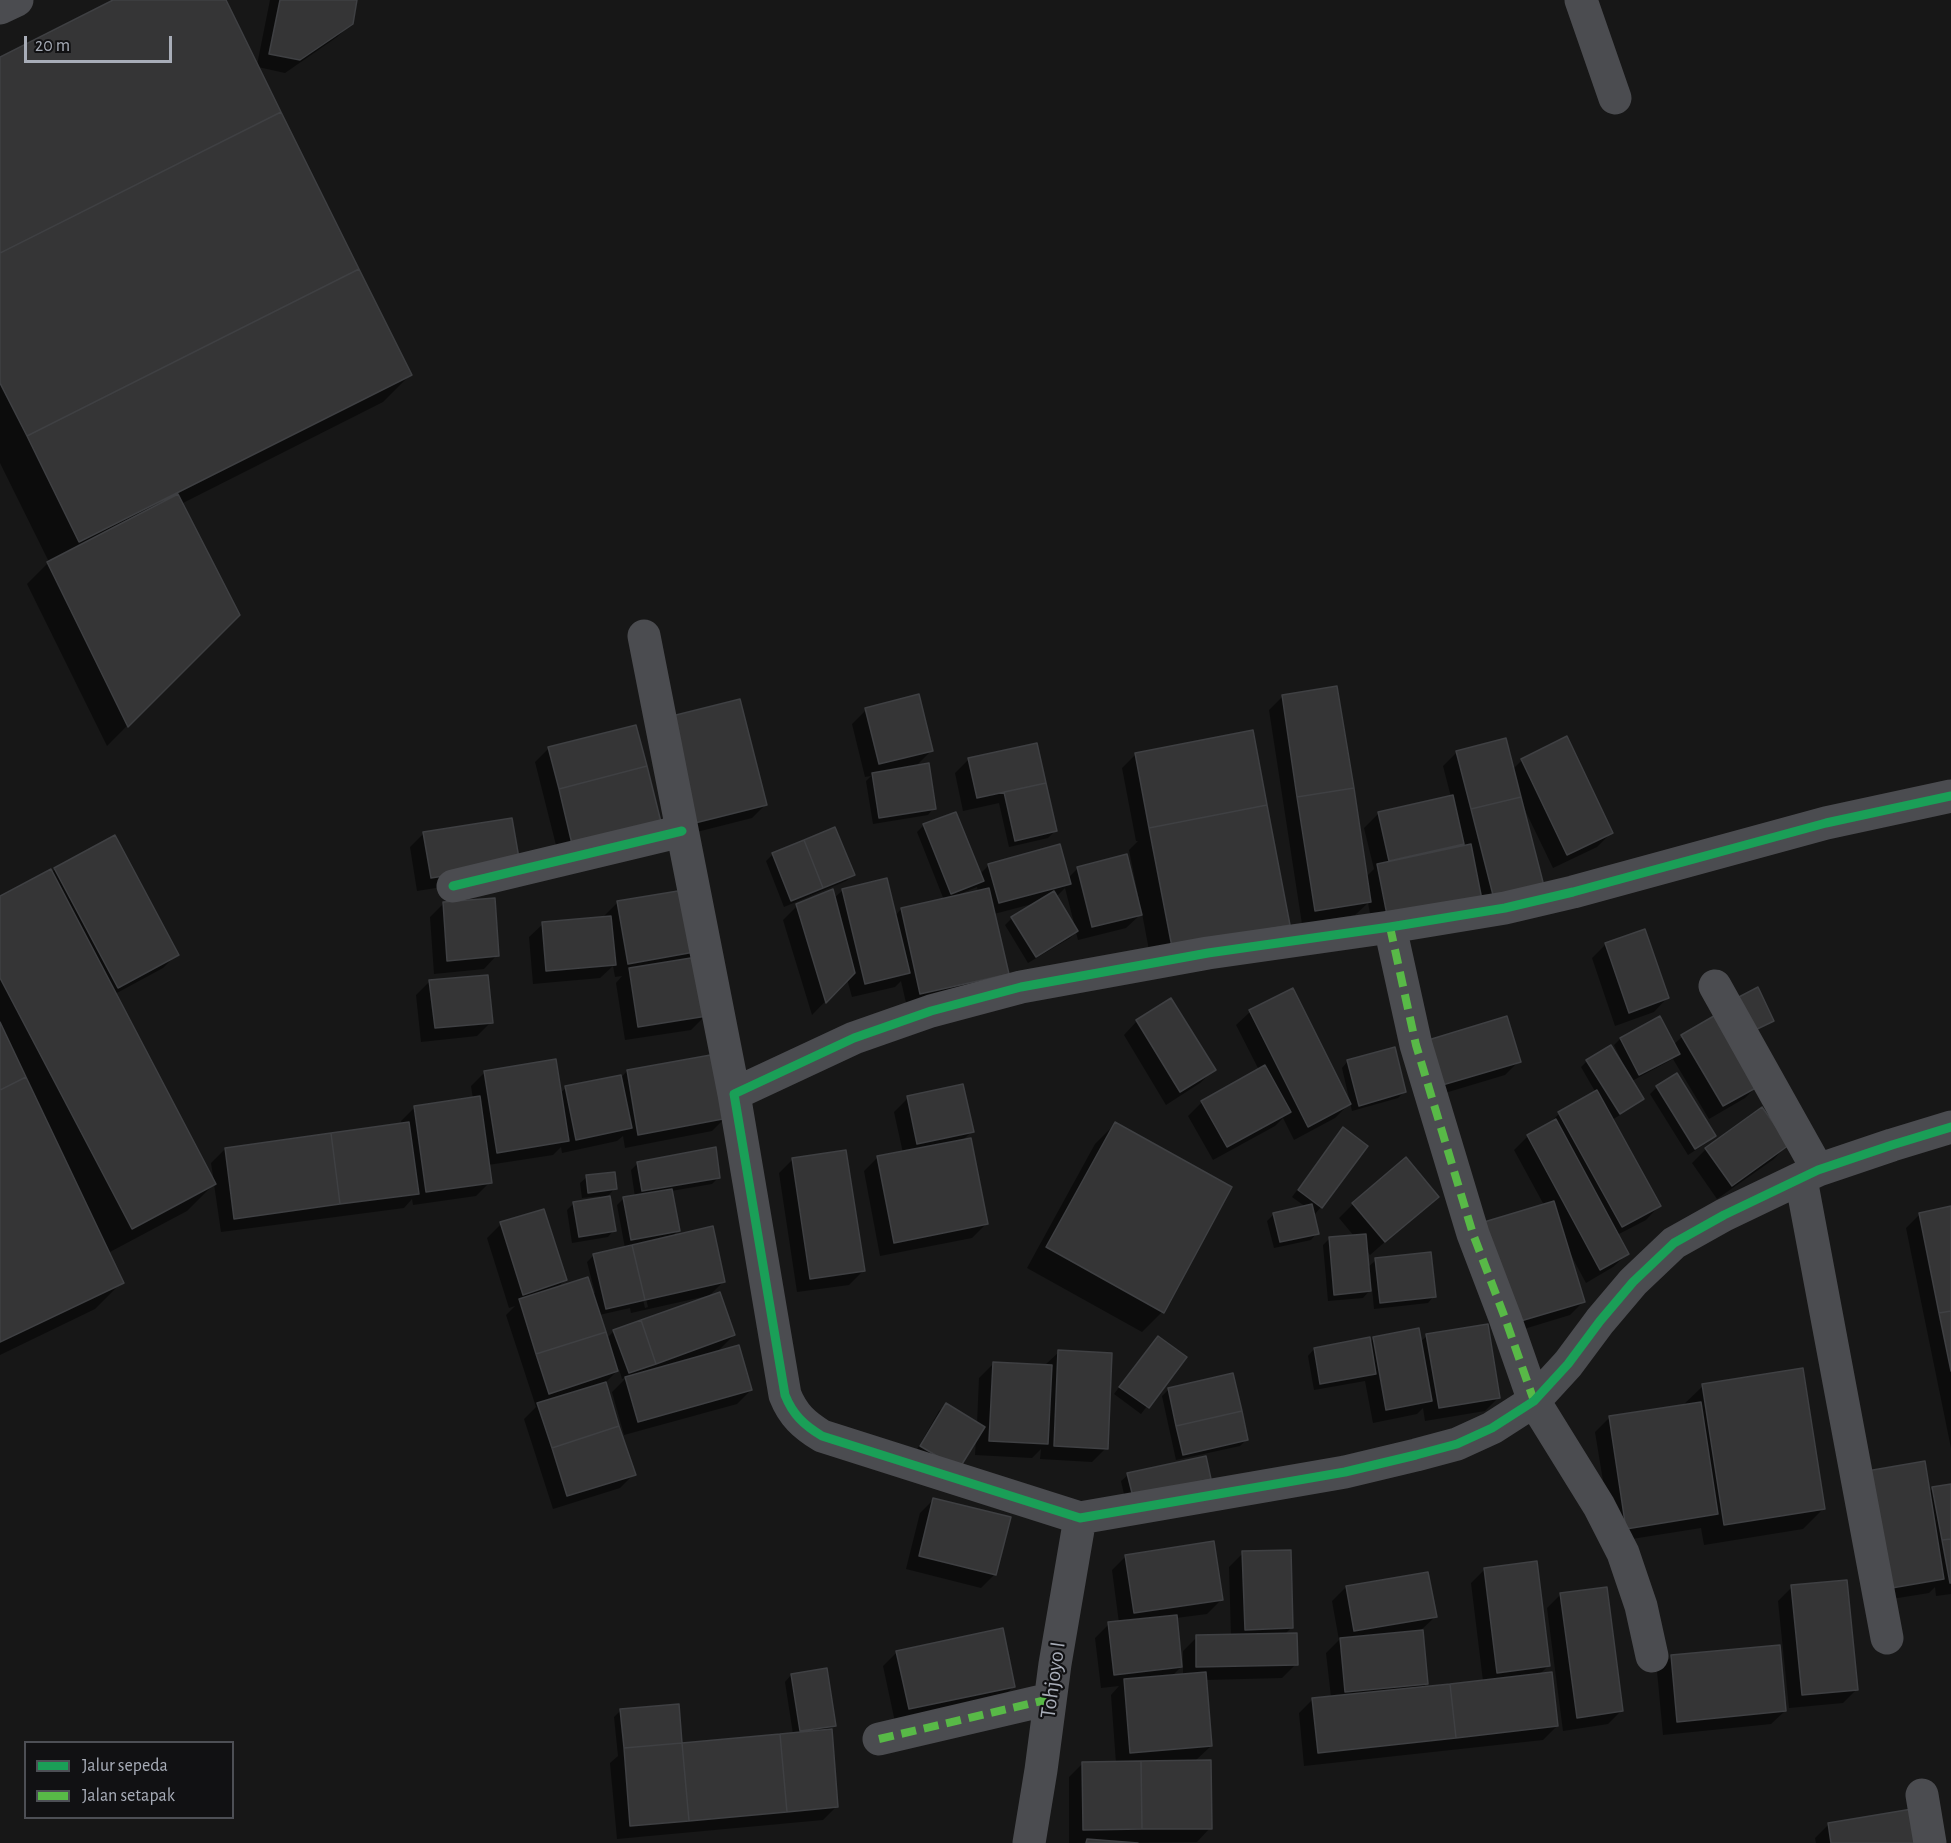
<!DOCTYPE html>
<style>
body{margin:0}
#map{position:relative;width:1951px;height:1843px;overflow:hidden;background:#171717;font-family:"Alegreya Sans",sans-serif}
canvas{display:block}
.legend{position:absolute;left:24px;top:1741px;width:210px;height:78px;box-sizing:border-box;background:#111113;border:2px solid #4d4f55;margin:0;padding:8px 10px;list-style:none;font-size:18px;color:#a8adb8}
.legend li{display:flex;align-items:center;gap:12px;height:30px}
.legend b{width:30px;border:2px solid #4d4f55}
.scale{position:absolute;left:24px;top:36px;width:148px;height:27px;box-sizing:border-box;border:3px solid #a8adb8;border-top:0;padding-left:8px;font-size:18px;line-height:21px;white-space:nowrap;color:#a8adb8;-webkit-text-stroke:4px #111113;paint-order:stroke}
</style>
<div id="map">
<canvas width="1951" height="1843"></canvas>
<ul class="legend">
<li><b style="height:8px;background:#1a9f57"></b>Jalur sepeda</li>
<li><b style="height:8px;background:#58b947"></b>Jalan setapak</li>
</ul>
<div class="scale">20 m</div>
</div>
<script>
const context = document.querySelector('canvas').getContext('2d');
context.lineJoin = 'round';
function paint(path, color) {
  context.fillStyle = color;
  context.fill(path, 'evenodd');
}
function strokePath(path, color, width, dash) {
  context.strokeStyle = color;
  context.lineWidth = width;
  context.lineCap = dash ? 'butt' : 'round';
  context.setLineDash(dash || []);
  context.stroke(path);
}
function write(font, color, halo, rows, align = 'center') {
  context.font = font + ' "Alegreya Sans",sans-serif';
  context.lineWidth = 4.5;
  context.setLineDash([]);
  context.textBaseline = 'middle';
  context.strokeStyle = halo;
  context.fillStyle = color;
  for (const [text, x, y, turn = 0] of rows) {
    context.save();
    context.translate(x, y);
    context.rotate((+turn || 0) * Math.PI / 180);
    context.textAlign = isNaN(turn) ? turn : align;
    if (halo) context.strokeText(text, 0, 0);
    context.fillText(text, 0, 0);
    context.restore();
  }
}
paint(new Path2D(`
 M116,0H224L257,65L270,0H356L352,23L337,37L285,73L258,67L410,375L383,402L181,504L238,614L107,746L27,584L49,562L0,463V58Z
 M1283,696L1366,877L1374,869L1364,828L1378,814L1451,797L1443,766L1457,752L1513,769L1522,760L1611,833L1597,847L1553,868L1523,806H1522L1542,886L1375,938L1368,903L1355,915L1302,924L1269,710Z
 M866,710L932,750L915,767L934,808L928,815L873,824L866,781L871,776L865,777L852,724Z
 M651,734L766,804L752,818L677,837Z
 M549,748L659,821L559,857L535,762Z
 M1136,754L1288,924L1152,966L1142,913L1126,928L1078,940L1076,932L1070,938L1028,963L1005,925L1012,918L1036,903L994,914L1007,974L907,1007L901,981L895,987L852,997L847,979L812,1015L783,920L797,906L834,898L843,890L895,916L901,909L944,900L917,832L923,826L955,813L980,874L989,865L1068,878L1078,868L1137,901L1139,900L1129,850L1138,841H1136L1122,768ZM977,887L978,892L957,897V895ZM1065,888L1075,927L1056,897Z
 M969,759L1055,831L1048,838L1009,847L999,803L963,811L955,773Z
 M424,833L504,877L417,891L410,847Z
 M773,854L853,875L846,881L784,907L766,861Z
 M55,869L177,954L163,968L115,994L214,1182L211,1163L225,1149L402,1125L401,1121L415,1107L473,1099L471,1086L485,1072L559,1094L566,1088L620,1079L627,1071L726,1117L712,1131L625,1148L623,1136L617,1141L562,1153L561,1147L553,1155L488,1165L490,1182L476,1196L413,1205L412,1199L404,1208L221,1232L214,1184L187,1211L108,1253L122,1282L95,1309L0,1355V898L51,873Z
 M618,902L699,951L705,1016L691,1030L625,1040L616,983L622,976L615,977L613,966L600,978L533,984L529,937L543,924L604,918V916Z
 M444,903L497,955L484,969L434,974L430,917Z
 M1644,931L1667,998L1654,1012L1615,1026L1592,958L1605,945Z
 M430,981L491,1022L477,1036L421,1042L416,995Z
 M1250,1012L1350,1103L1335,1118L1294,1140L1283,1118L1275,1126L1213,1160L1188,1116L1202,1102L1259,1070L1236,1025Z
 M1719,1015L1759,1084L1745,1098L1709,1119L1673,1059L1632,1081L1642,1099L1636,1105L1612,1120L1659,1206L1646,1220L1617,1235L1627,1254L1613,1267L1586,1283L1571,1255H1569L1584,1301L1570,1315L1501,1336L1544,1205L1514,1150L1528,1136L1546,1126L1559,1114L1596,1093L1581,1067L1587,1061L1622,1062L1614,1045L1620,1039L1673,1045L1682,1037Z
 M1137,1021L1214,1070L1200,1083L1166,1105L1124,1035Z
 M1412,1056L1519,1061L1505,1075L1425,1099Z
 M1348,1061L1404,1092L1398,1098L1352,1111L1342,1068Z
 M1676,1075L1714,1136L1708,1142L1688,1155L1650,1094L1657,1087Z
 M908,1098L972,1131L962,1141L986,1224L972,1238L880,1256L864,1171L878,1157L903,1153L894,1112Z
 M1115,1124L1162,1312L1142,1332L1027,1268L1095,1144Z
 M1343,1129L1321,1207L1315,1214L1312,1212L1317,1233L1311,1240L1274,1248L1267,1221L1274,1214L1306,1207L1292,1197Z
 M1787,1145L1774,1159L1717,1199L1692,1163L1706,1149Z
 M793,1159L863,1271L849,1285L797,1292L779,1173Z
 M638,1163L719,1177L712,1184L671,1191L678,1230L671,1238L724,1281L707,1298V1296L631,1313L630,1308L599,1315L606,1339L614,1331L734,1335L716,1353L751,1390L737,1404L624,1435L612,1392L627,1377L622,1379L619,1369L605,1383L634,1474L620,1488L553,1509L524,1419L536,1407L506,1315L515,1306L509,1308L487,1238L501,1224L565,1280L556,1289L595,1293L587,1262L594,1255L625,1248L617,1205L624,1198L635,1197L631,1170ZM632,1254H635L648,1307L645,1308Z
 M587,1177L615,1188L608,1196L614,1230L608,1237L572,1243L567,1210L574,1203L600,1199V1196L582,1198L580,1183Z
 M1436,1197L1370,1255L1366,1250L1367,1268L1376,1260L1434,1296L1428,1303L1374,1309L1372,1288L1363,1298L1328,1301L1323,1245L1329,1239L1354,1236L1339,1218L1353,1204Z
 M1951,1208V1448L1906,1228L1920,1214Z
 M1427,1336L1499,1397L1485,1411L1425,1421L1423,1408L1417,1414L1373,1423L1365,1381L1314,1390L1308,1356L1314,1349L1369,1343L1374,1338L1420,1342Z
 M1152,1344L1184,1358L1141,1414L1114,1394Z
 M1059,1352L1106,1448L1092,1462L1040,1459L1041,1449L1032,1458L975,1455L976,1438L958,1468L915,1453L939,1411L946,1405L977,1424L979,1378L993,1364L1045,1365Z
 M1703,1386L1824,1508L1803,1529L1704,1545L1701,1528L1613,1542L1595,1432L1609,1418L1682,1406Z
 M1169,1389L1246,1440L1240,1446L1176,1460L1162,1396Z
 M1128,1475L1209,1479L1126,1503L1121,1481Z
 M1951,1485V1594L1936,1596L1935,1587L1929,1593L1873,1602L1928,1493L1933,1488Z
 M934,1499L995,1574L981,1588L906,1569L920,1513Z
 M1243,1553L1291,1628L1284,1635L1296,1664L1282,1678L1205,1680L1211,1746L1194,1762L1210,1828L1197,1842L1069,1843V1777L1083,1763H1116L1111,1695L1119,1686L1101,1688L1095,1638L1109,1624L1119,1623L1112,1570L1126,1556L1221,1600L1207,1614L1176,1618L1181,1667L1171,1677L1183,1676V1651L1197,1637L1231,1636L1229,1567Z
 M1485,1569L1549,1665L1539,1675L1557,1726L1543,1740L1304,1766L1299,1713L1313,1699L1331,1697L1326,1653L1339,1640L1332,1601L1346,1587L1435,1617L1421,1630L1426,1684L1423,1688L1483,1681L1471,1583Z
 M1792,1587L1857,1689L1843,1703L1789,1708L1778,1601Z
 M1561,1594L1622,1710L1608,1724L1563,1731L1547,1608Z
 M897,1652L1013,1687L999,1701L895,1722L883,1666Z
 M1671,1657L1785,1711L1771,1724L1663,1735L1657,1671Z
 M791,1675L834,1725L830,1729L837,1806L823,1820L617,1839L610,1763L618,1756L614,1717L621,1710L681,1744L793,1734L785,1682Z
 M1829,1824L1922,1843H1816L1815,1838Z`), '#0007');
const building = new Path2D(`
 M113,0H226L281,112L0,253V57Z
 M280,0H357L353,24L300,60L269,54Z
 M281,112L359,269L27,436L0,383V253Z
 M359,269L412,375L79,542L27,436Z
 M178,494L240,615L128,727L47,562Z
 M1337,686L1354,788L1297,797L1282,695Z
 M919,694L933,751L879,764L865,708Z
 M740,699L767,805L691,824L664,718Z
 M636,725L647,766L559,789L548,747Z
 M1253,730L1267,805L1149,828L1135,753Z
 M1567,736L1613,833L1567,855L1521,759Z
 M1506,738L1521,797L1471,809L1456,751Z
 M1037,743L1046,783L977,798L968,758Z
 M929,763L936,809L879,818L872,773Z
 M647,766L661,822L572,844L559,789Z
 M1046,783L1057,831L1015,841L1004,792Z
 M1354,788L1371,902L1315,911L1297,797Z
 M1453,795L1464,844L1389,861L1378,812Z
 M1521,797L1544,886L1494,899L1471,809Z
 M1267,805L1290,925L1172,947L1149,828Z
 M956,812L984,881L951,894L923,824Z
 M512,818L520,864L431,878L423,832Z
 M835,827L855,875L823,888L804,840Z
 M115,835L179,955L118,988L54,868Z
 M804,840L823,888L791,901L772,853Z
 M1060,844L1071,884L999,903L988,864Z
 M1471,844L1483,905L1389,925L1377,864Z
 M1127,854L1142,915L1092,927L1077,867Z
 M51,869L216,1184L132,1229L0,978V896Z
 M887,878L910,973L865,984L842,889Z
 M989,888L1009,974L920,994L901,908Z
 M690,889L700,951L628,964L617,901Z
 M833,889L855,973L826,1003L796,904Z
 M1054,891L1078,931L1036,957L1011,917Z
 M495,898L499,956L447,961L443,902Z
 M611,916L616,965L546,971L542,922Z
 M1645,929L1669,998L1629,1013L1605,943Z
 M697,957L707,1016L638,1027L629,968Z
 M488,975L493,1023L435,1028L429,980Z
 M1758,987L1774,1021L1753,1031L1737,998Z
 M1293,988L1351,1104L1308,1127L1249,1010Z
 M1171,998L1216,1070L1180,1092L1136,1020Z
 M1719,1013L1761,1085L1723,1106L1681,1035Z
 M1507,1016L1521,1062L1439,1086L1425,1041Z
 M1660,1016L1680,1054L1639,1075L1620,1038Z
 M0,1022L26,1077L0,1090Z
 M1611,1045L1644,1099L1620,1114L1586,1060Z
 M1395,1047L1406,1092L1359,1106L1347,1060Z
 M716,1054L728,1118L638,1135L627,1070Z
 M556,1059L569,1141L497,1153L484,1071Z
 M1265,1065L1291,1112L1227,1147L1201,1101Z
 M1677,1073L1716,1136L1695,1149L1656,1086Z
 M621,1075L632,1128L576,1140L565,1086Z
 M26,1077L124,1283L0,1342V1090Z
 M963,1084L974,1132L917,1144L907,1096Z
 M1597,1090L1661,1206L1622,1227L1558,1112Z
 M480,1096L492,1183L426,1192L414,1106Z
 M1762,1107L1789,1145L1732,1186L1705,1148Z
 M1556,1119L1629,1254L1600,1270L1527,1135Z
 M409,1122L419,1194L340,1204L331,1133Z
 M1115,1122L1232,1187L1164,1313L1046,1247Z
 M1343,1127L1368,1146L1322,1208L1298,1190Z
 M331,1133L340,1204L234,1219L225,1148Z
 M971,1138L988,1224L894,1243L877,1156Z
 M716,1147L720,1178L642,1191L637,1162Z
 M846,1150L865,1271L810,1279L792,1158Z
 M1406,1157L1439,1197L1385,1242L1352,1203Z
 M615,1172L617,1189L588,1193L586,1175Z
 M672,1189L680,1231L631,1240L623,1197Z
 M610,1196L616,1231L579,1237L573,1202Z
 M1554,1201L1585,1302L1514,1323L1484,1222Z
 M1312,1204L1319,1234L1280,1242L1273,1213Z
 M1951,1206V1311L1939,1313L1919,1213Z
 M544,1209L567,1280L523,1295L500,1222Z
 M713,1226L725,1282L645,1300L632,1245Z
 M1366,1234L1371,1291L1334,1295L1329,1237Z
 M632,1245L645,1300L606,1309L593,1254Z
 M1431,1252L1436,1297L1380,1303L1375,1258Z
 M588,1277L606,1332L536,1354L519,1299Z
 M720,1292L735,1335L656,1364L641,1320Z
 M1951,1311V1371L1939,1313Z
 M641,1320L656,1364L629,1373L613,1330Z
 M1488,1324L1500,1398L1439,1408L1426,1334Z
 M1419,1328L1432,1401L1386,1410L1373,1337Z
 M606,1332L618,1371L549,1394L536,1354Z
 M1158,1336L1187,1357L1149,1408L1119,1387Z
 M1370,1337L1376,1374L1320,1384L1314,1348Z
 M739,1345L752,1390L638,1422L625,1377Z
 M1058,1350L1112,1353L1108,1449L1054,1446Z
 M993,1362L1052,1365L1048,1444L989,1441Z
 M1803,1368L1825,1509L1724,1525L1702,1384Z
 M1233,1373L1242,1411L1176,1426L1168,1388Z
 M606,1382L619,1426L552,1448L537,1403Z
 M1701,1402L1718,1514L1626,1529L1609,1416Z
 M946,1403L985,1427L959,1469L920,1446Z
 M1242,1411L1248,1440L1183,1455L1176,1426Z
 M619,1426L636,1475L567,1496L552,1448Z
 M1206,1456L1211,1479L1133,1497L1127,1473Z
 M1925,1461L1944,1579L1886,1589L1867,1471Z
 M1951,1484V1539L1942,1540L1932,1487Z
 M933,1498L1011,1517L996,1575L919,1556Z
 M1951,1539V1583H1950L1942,1540Z
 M1214,1541L1223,1600L1134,1613L1125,1555Z
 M1291,1550L1293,1628L1245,1630L1242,1551Z
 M1537,1561L1550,1666L1497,1673L1484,1568Z
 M1428,1572L1437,1617L1354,1631L1346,1586Z
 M1847,1580L1858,1690L1802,1695L1791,1585Z
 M1607,1587L1623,1711L1577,1718L1560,1593Z
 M1177,1615L1182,1667L1114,1675L1108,1622Z
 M1003,1628L1015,1687L909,1709L896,1651Z
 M1423,1630L1428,1684L1345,1692L1340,1638Z
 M1297,1633L1298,1665L1196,1667V1635Z
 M1780,1645L1786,1711L1677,1722L1671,1655Z
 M827,1668L836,1726L800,1731L791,1674Z
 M1206,1672L1212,1746L1130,1753L1124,1679Z
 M1552,1672L1558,1726L1456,1738L1450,1684Z
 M1450,1684L1456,1738L1318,1753L1312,1698Z
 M679,1704L682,1743L624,1748L620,1709Z
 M832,1729L838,1807L787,1812L780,1734Z
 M780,1734L787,1812L689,1821L682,1743Z
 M682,1743L689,1821L630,1826L624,1748Z
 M1211,1760L1212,1829H1142L1141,1761Z
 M1141,1761L1142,1829L1083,1830L1082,1762Z
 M1918,1808L1923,1843H1831L1828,1823Z
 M1087,1839L1138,1843H1086Z`);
paint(building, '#353536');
strokePath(building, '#3f4043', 1.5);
strokePath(new Path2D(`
 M1581,0L1615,98
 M0,8L17,0
 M644,636L734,1094
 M1951,796L1826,823L1573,892L1505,908L1390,927L1208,953L1021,987L931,1011L854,1038L734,1094L785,1395C793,1415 804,1425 822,1436L1080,1518L1345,1472L1416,1455L1457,1444L1492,1428L1534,1401L1568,1364L1600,1321L1633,1282L1674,1243L1724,1215L1818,1170L1892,1145L1951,1127
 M453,886L682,831
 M1390,927L1416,1045L1473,1234L1505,1318L1534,1401L1599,1506L1623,1553L1641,1606L1652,1656
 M1715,986L1818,1170
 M1801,1179L1887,1638
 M879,1739L1050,1699
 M1922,1795L1930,1843
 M1029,1843L1041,1770L1055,1664L1080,1518`), '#4b4c50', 33);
strokePath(new Path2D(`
 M1390,927L1416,1045L1473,1234L1505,1318L1534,1401
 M879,1739L1050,1699`), '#58b947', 8, [15, 8]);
strokePath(new Path2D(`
 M1951,796L1826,823L1573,892L1505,908L1390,927L1208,953L1021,987L931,1011L854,1038L734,1094L785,1395C793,1415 804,1425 822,1436L1080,1518L1345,1472L1416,1455L1457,1444L1492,1428L1534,1401L1568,1364L1600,1321L1633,1282L1674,1243L1724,1215L1818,1170L1892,1145L1951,1127
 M453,886L682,831`), '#1a9f57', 9);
write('22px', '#a8adb8', '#111113', [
 ["Tohjoyo I",1053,1680,-82]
]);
</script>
